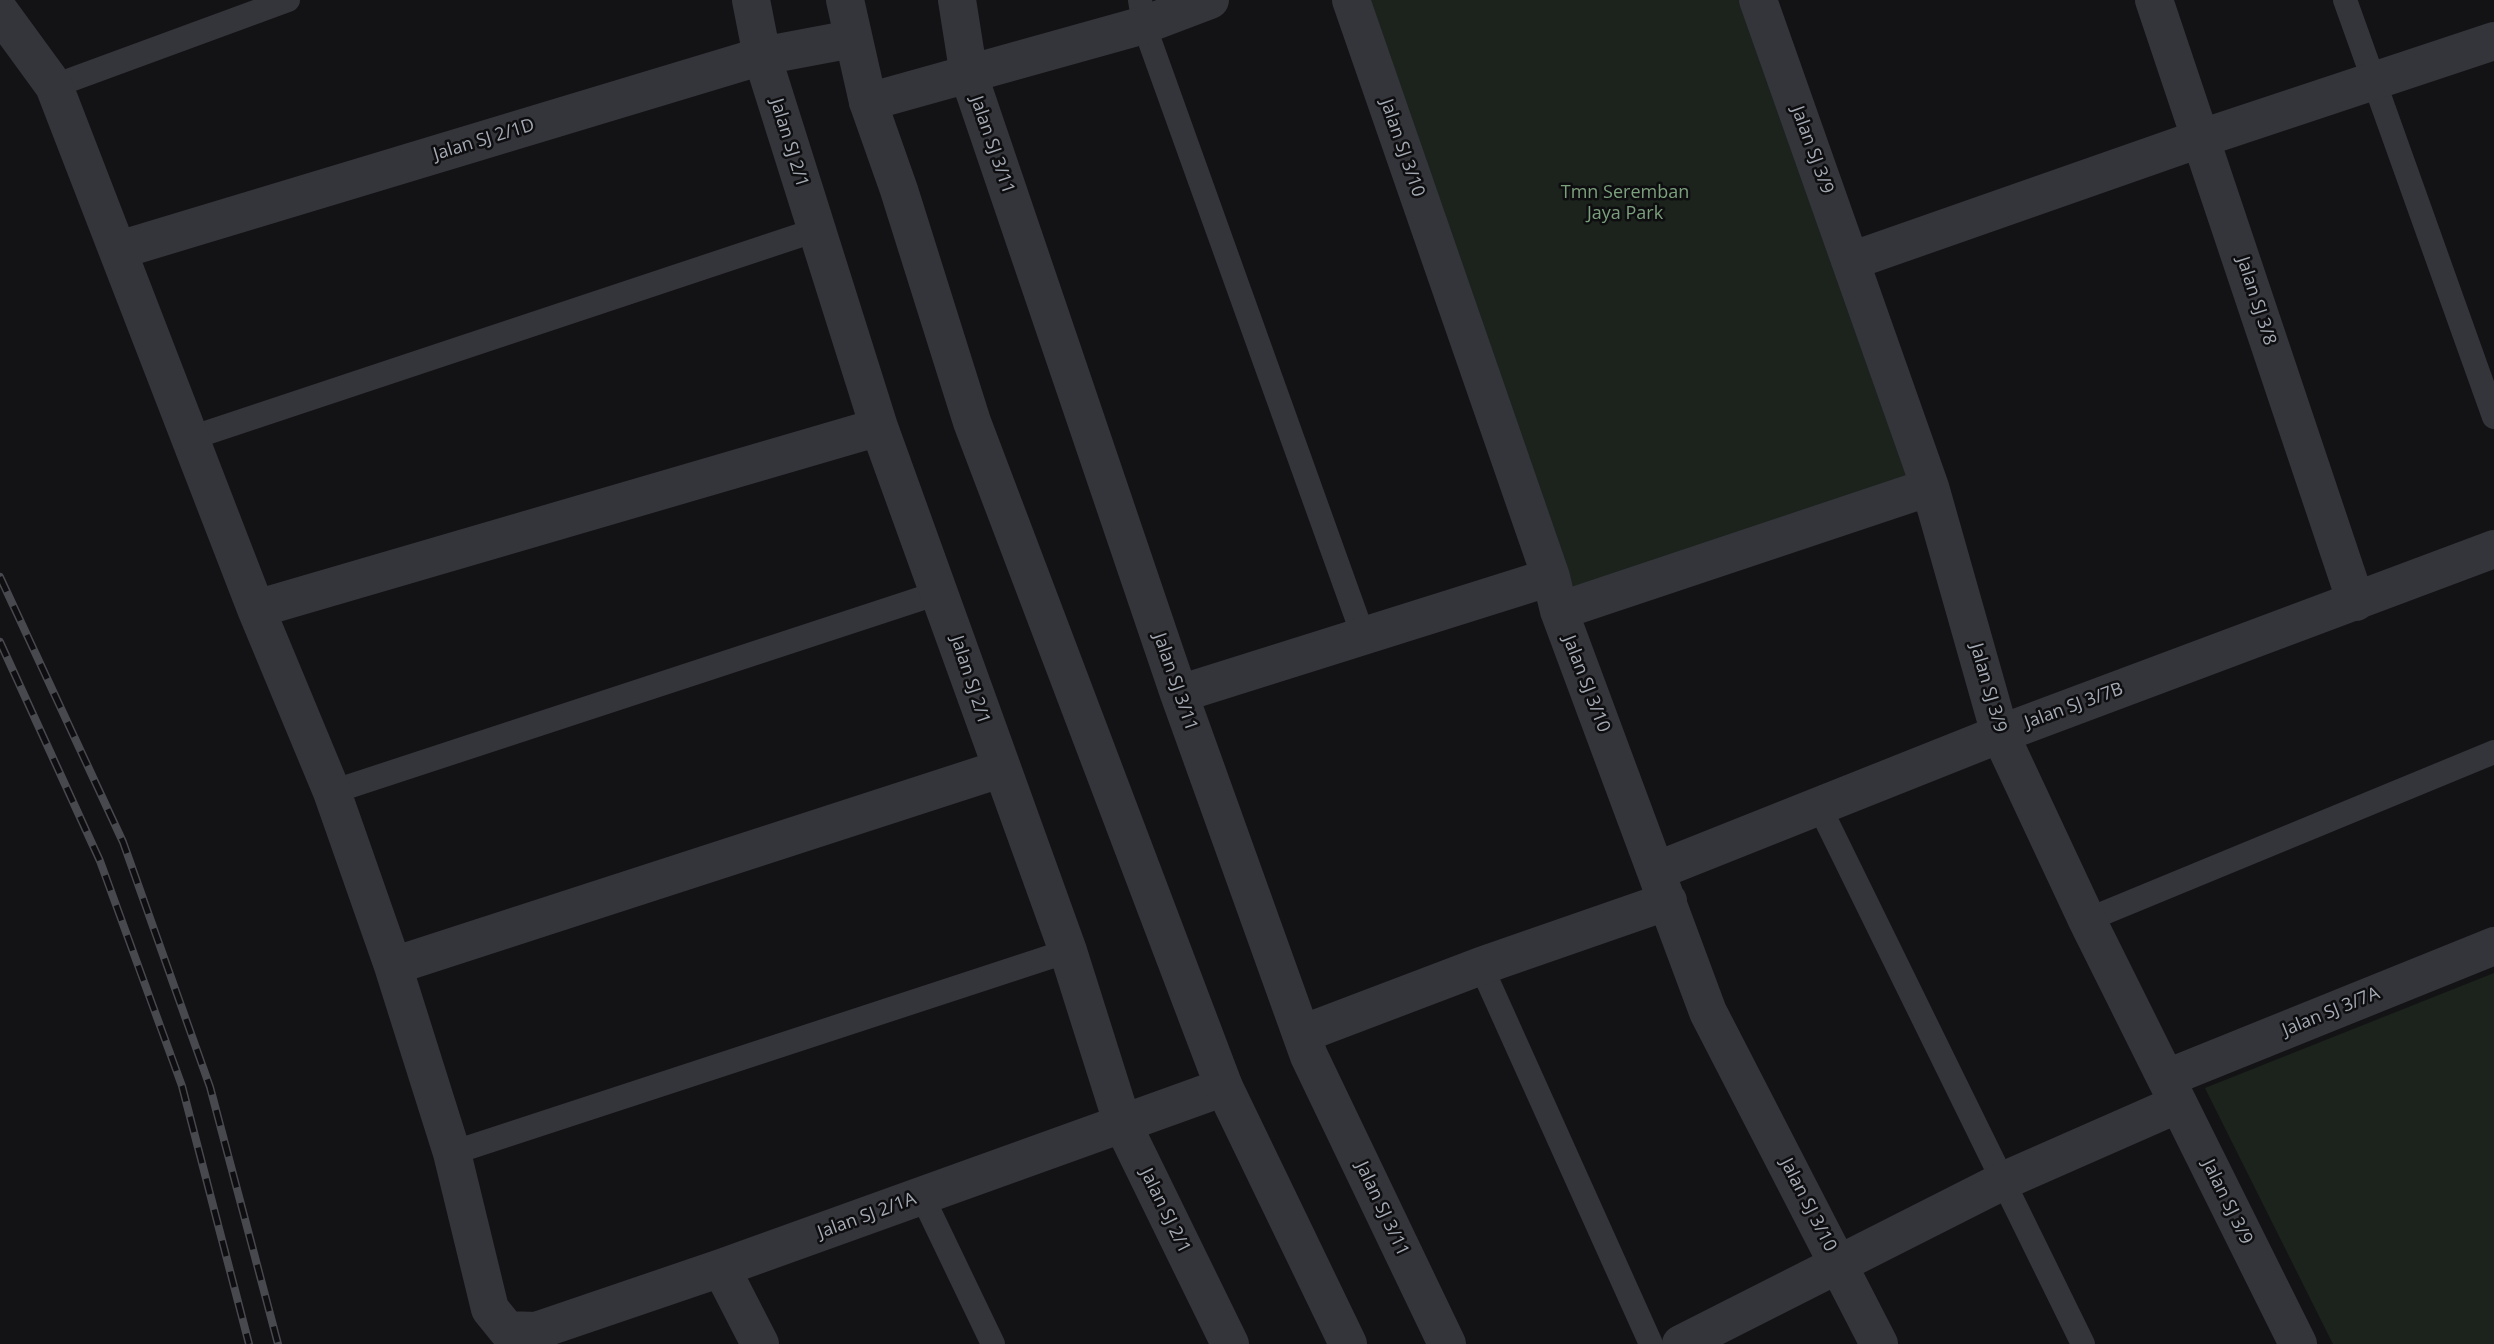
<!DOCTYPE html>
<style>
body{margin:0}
canvas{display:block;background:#131315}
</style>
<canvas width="2494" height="1344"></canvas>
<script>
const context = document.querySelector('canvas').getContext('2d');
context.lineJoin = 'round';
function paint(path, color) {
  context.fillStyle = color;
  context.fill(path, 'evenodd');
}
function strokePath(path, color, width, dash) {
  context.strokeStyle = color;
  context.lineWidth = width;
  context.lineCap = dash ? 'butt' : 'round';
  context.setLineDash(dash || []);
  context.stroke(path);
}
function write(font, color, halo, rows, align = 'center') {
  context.font = font + ' "Open Sans",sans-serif';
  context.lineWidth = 5;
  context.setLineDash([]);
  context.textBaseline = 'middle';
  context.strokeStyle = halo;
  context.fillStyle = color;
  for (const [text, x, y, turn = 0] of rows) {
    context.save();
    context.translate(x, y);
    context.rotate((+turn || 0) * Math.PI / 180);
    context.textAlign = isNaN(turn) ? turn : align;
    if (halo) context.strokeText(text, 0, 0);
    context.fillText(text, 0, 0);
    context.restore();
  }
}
paint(new Path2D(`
 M1355,0H1751L1922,483L1571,610Z
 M2494,973V1344H2333L2205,1088Z`), '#1b231c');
strokePath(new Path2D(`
 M1140,0L1144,25L1364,638
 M2345,0L2494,417
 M54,86L288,0
 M191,438L816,230
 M332,792L941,592
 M1820,808L2083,1344
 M2087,920L2494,752
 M1481,966L1651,1344
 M452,1153L1068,951
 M922,1196L993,1344`), '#34353a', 24);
strokePath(new Path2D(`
 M751,0L762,56L879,427L1068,951L1123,1125L1230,1344
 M957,0L969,76L1179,694L1309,1056L1447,1344
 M1351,0L1551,577L1559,611L1708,1012L1879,1344
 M1758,0L1930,487L2000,734L2087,920L2298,1344
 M2154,0L2356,602
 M0,12L54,86L256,609L332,792L393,966L452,1153L490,1309L507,1330L536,1331L721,1268L1224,1087
 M868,102L1144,25L1210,0
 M119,250L762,56L852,39
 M1851,261L2202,138L2494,41
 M256,609L879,427
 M1559,611L1930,487
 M1179,694L1551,577
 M1656,871L2000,734L2494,549
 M393,966L1000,769
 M1302,1034L1481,966L1668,901
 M2167,1078L2494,946
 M721,1268L760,1344
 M1681,1344L2003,1181L2178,1104`), '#34353a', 38);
strokePath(new Path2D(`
 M845,0L868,102L899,190L972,422L1224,1087L1348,1344`), '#34353a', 38);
const rail = new Path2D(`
 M0,577L123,842L210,1087L278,1344
 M0,642L100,861L182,1086L249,1344`);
strokePath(rail, '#47494f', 8);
strokePath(rail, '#0e0e10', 5, [16]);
write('18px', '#a5abb5', '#0e0e10', [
 ["Jalan SJ 2/1D",484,140,-17],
 ["Jalan SJ 2/1",789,143,73],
 ["Jalan SJ 3/11",992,145,71],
 ["Jalan SJ 3/10",1402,148,71],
 ["Jalan SJ 3/9",1812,150,70],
 ["Jalan SJ 3/8",2256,301,72],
 ["Jalan SJ 2/1",970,680,72],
 ["Jalan SJ 3/11",1175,682,71],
 ["Jalan SJ 3/10",1586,684,69],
 ["Jalan SJ 3/9",1988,688,74],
 ["Jalan SJ 3/7B",2074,706,-20],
 ["Jalan SJ 3/7A",2331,1012,-22],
 ["Jalan SJ 3/9",2227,1202,64],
 ["Jalan SJ 3/10",1808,1205,63],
 ["Jalan SJ 3/11",1382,1209,65],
 ["Jalan SJ 2/1",1165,1211,64],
 ["Jalan SJ 2/1A",867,1216,-20]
]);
write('18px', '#7ca07d', '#0e0e10', [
 ["Tmn Seremban",1625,193],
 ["Jaya Park",1625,214]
]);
</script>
